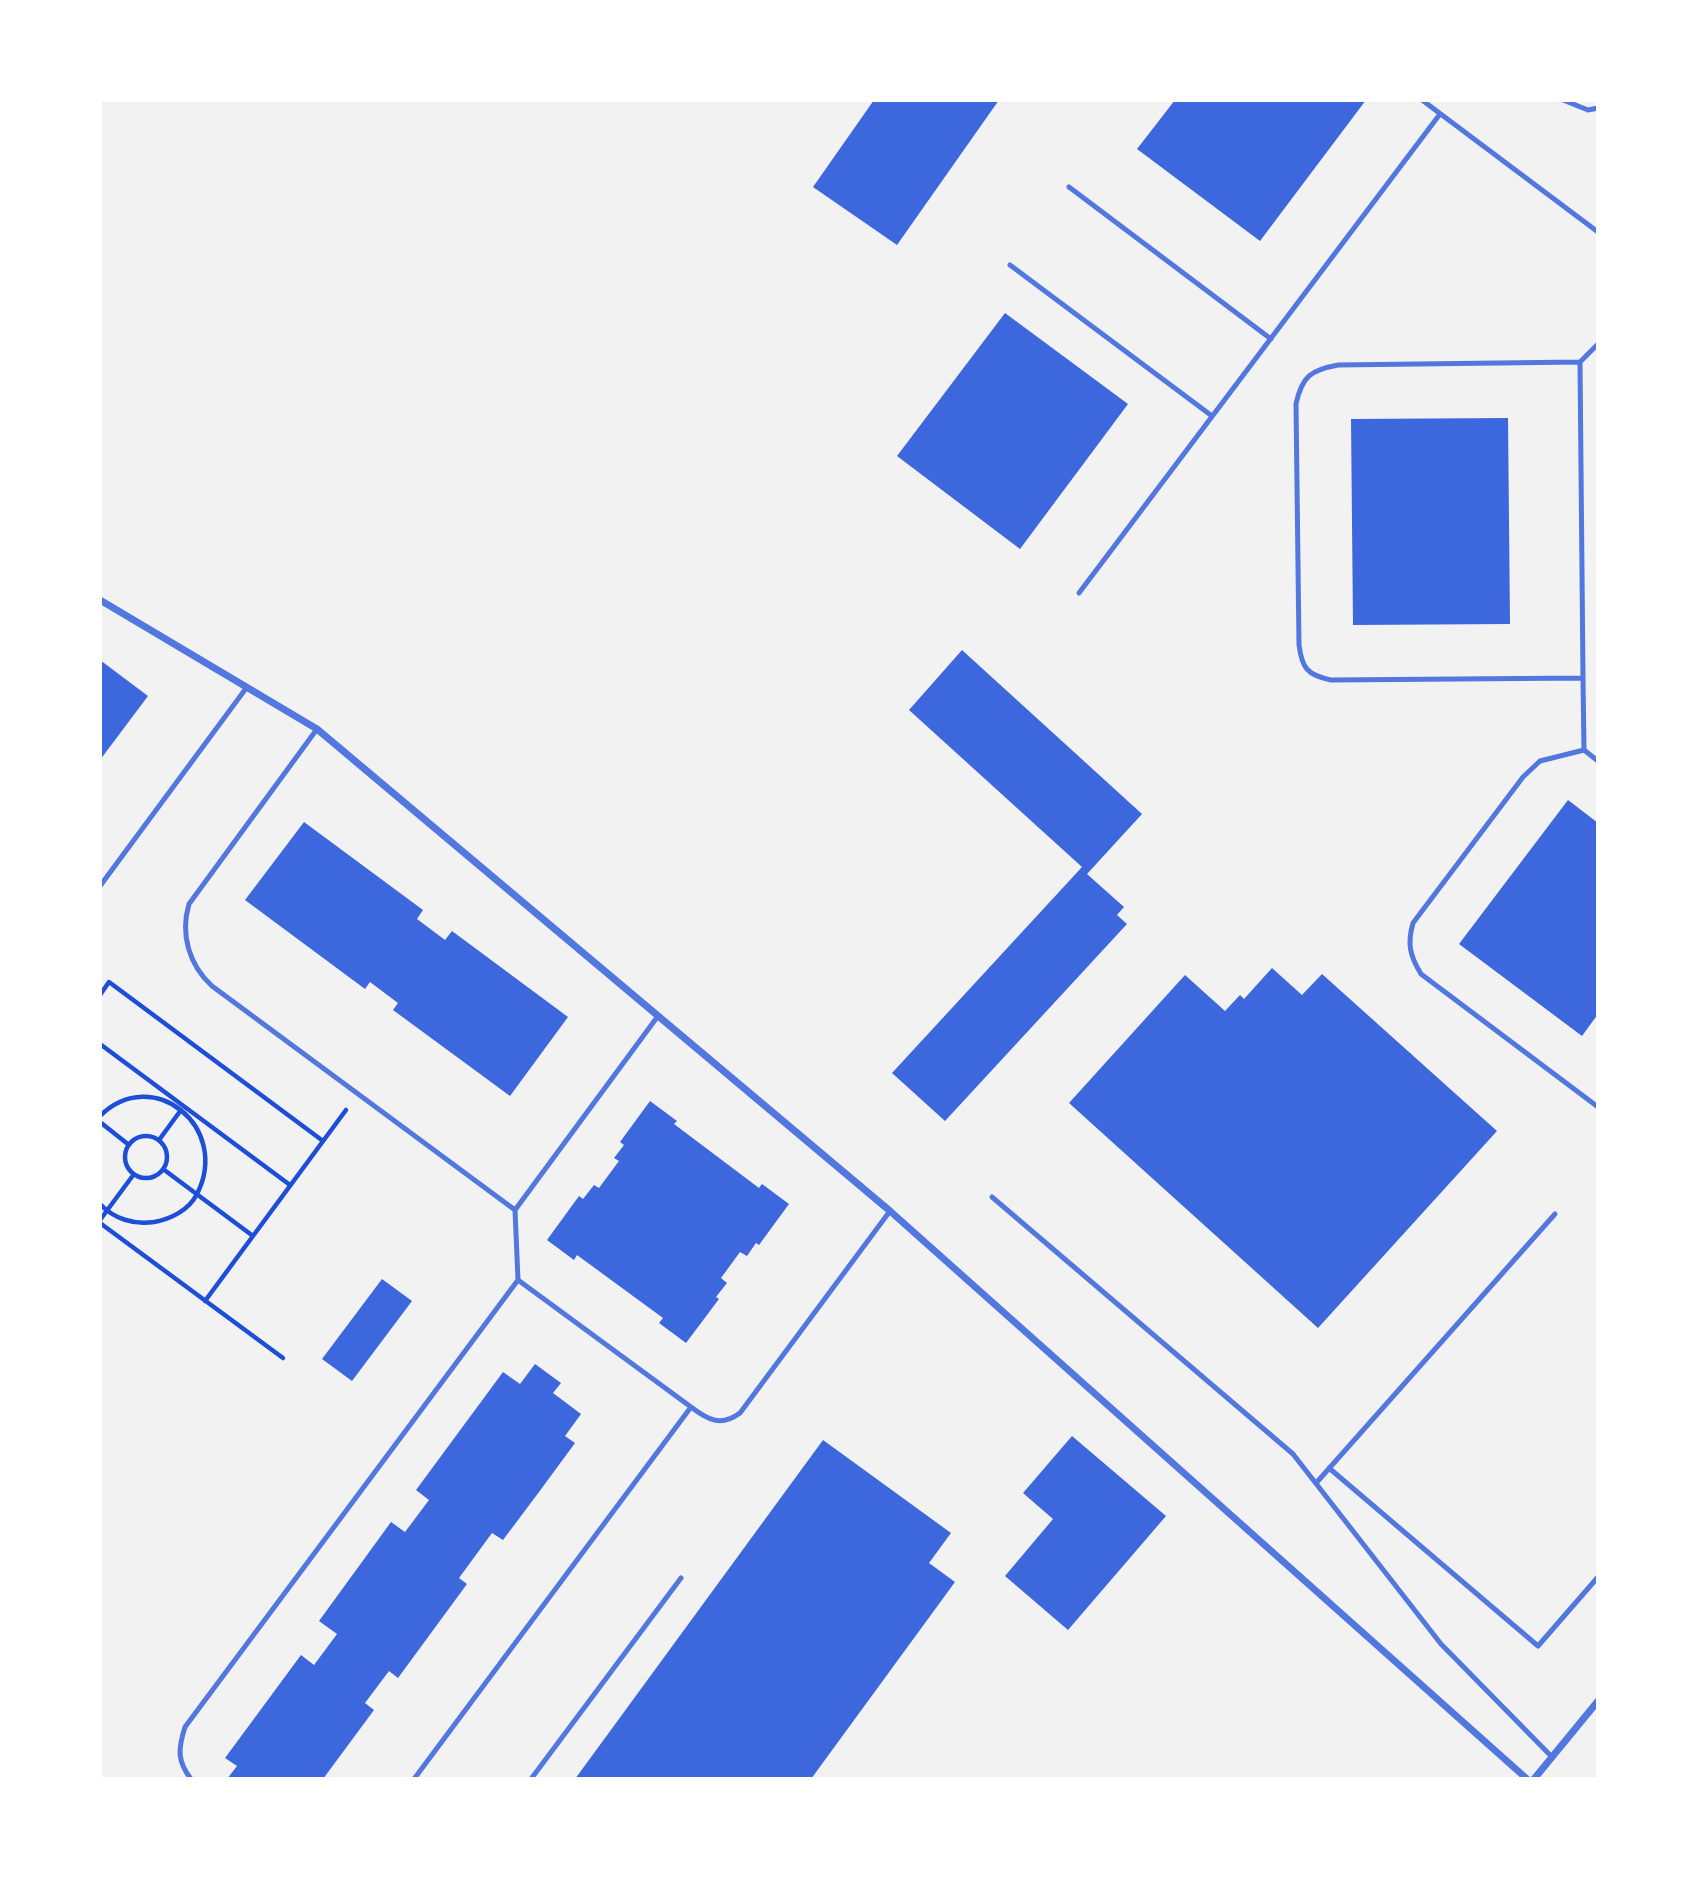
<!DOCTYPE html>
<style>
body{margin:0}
#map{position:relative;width:1698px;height:1879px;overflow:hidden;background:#f2f2f2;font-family:"PT Sans",sans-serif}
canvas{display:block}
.frame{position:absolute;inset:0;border:102px solid #fff;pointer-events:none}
</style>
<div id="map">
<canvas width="1698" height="1879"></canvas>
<div class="frame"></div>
</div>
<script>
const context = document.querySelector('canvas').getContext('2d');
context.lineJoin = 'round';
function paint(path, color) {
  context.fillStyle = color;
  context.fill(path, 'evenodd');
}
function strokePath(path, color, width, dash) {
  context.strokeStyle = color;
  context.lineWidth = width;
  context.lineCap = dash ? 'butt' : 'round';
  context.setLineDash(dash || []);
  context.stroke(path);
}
paint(new Path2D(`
 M874,100H999L897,245L813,187Z
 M1175,100H1366L1260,241L1137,149Z
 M1005,313L1128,404L1020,549L897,456Z
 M1508,418L1510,624L1353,625L1351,419Z
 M962,650L1142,814L1087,874L1124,907L1117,915L1127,924L945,1121L892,1073L1082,867L909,710Z
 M100,660L148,696L100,760Z
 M1568,800L1598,823V1014L1582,1036L1459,944Z
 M304,822L423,910L417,919L445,940L452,931L568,1017L510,1096L393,1010L398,1003L370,982L365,989L245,900Z
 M1272,968L1302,995L1322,974L1497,1131L1318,1328L1069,1103L1185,975L1225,1011L1240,995L1244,999Z
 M650,1101L677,1121L674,1124L759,1188L762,1184L789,1204L759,1245L756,1243L747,1256L740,1252L721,1278L727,1283L716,1297L719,1299L686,1343L659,1323L663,1318L577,1255L574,1260L547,1240L579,1196L583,1199L594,1185L599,1188L619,1161L614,1158L624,1145L620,1142Z
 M382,1279L412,1301L352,1381L322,1359Z
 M535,1364L561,1383L553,1393L581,1414L565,1436L575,1443L539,1492L503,1540L492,1533L459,1578L467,1584L398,1678L389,1671L365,1703L374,1710L323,1779H227L237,1766L225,1758L301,1655L314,1665L337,1634L319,1621L391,1522L405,1532L429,1500L416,1490L503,1372L520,1384Z
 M1072,1436L1166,1516L1068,1630L1005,1576L1053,1519L1023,1493Z
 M823,1440L951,1533L929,1563L955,1582L811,1779H575Z`), '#3d67dc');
strokePath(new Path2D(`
 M100,995L109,982L323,1141
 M100,1044L290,1185
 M100,1116C153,1064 231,1127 197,1194C189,1210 171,1219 154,1222C134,1225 114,1219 100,1204
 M100,1122L129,1145
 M125 1157a21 21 0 1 1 42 0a21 21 0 1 1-42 0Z
 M159,1140L181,1110
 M163,1169L253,1236
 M100,1220L134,1174
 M100,1223L283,1358
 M205,1301L346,1110`), '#1d4ed8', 4.5);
strokePath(new Path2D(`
 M1422,100L1598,232
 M1563,100L1588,110L1598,108
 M1069,187L1271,339
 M1010,265L1212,416
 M1580,362L1583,678L1331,680C1307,675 1302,668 1299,645L1296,404C1302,376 1311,370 1338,365L1580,362L1598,344
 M1079,593L1440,114
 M1583,678L1584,750
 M1598,761L1584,750L1540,761L1523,777L1413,923C1407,944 1410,956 1421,974L1598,1107
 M100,886L247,687
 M992,1197L1293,1454L1441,1644L1552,1757
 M515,1210L658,1016
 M518,1280L691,1407
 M1329,1468L1538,1646L1598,1577
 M1317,1482L1555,1214
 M191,1779C177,1761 178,1749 185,1727L518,1280L515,1210L212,986C189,965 180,934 189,904L317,729
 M414,1779L691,1407C708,1420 721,1427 740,1413L890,1211
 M531,1779L681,1578`), '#5277de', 5);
strokePath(new Path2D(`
 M100,600L317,729L890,1211L1527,1779
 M1534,1779L1598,1701`), '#5277de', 7);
</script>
